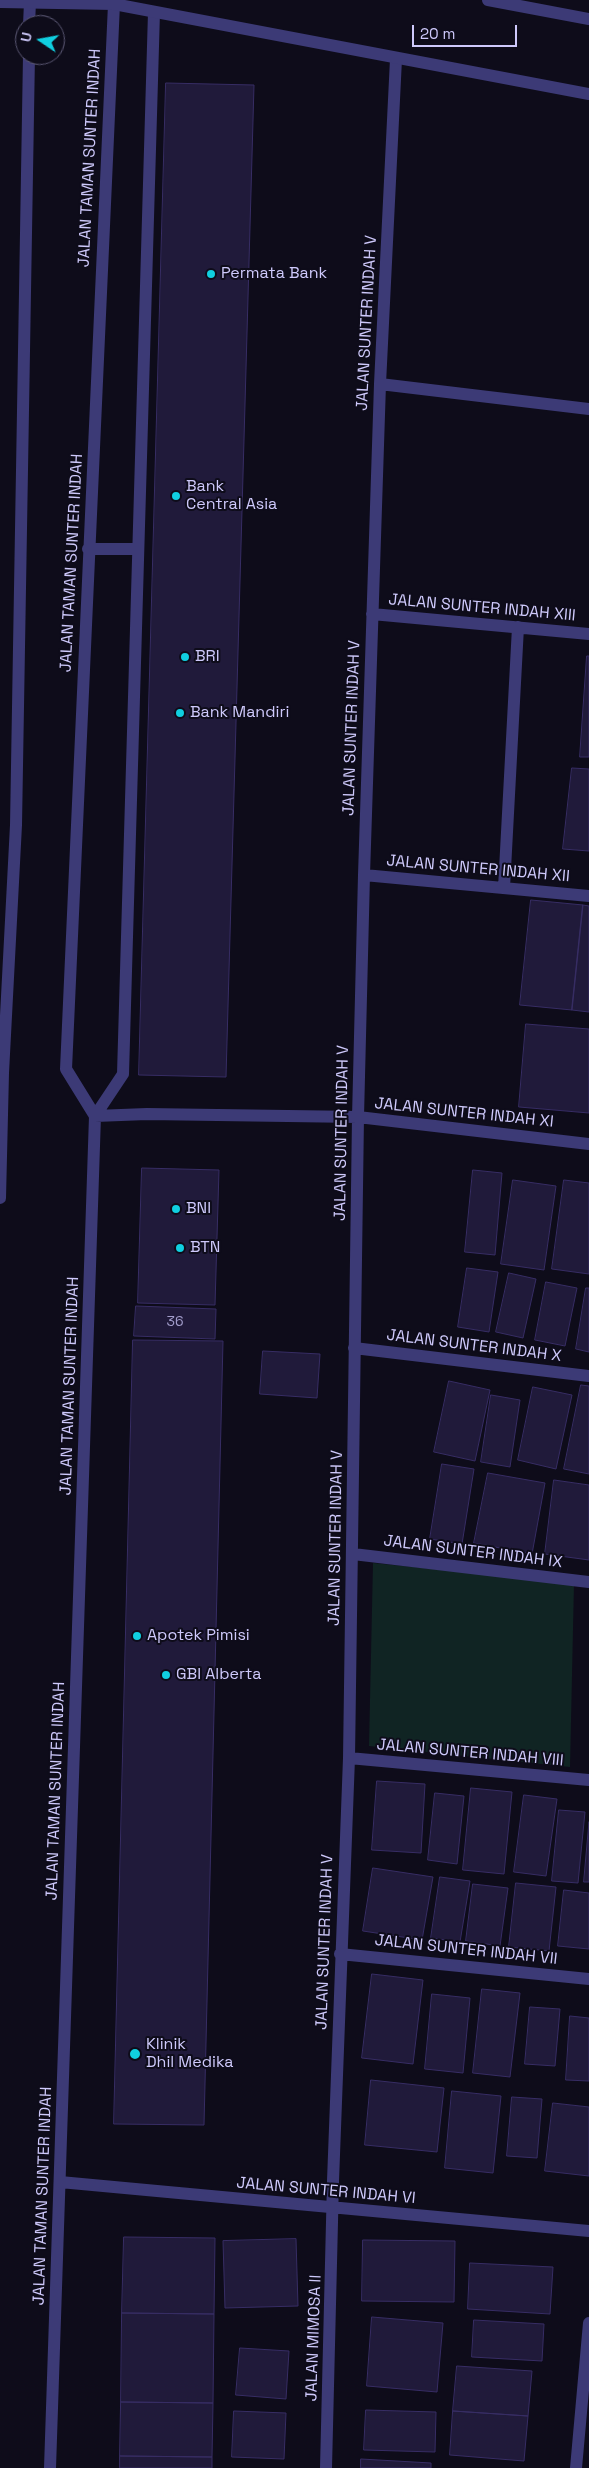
<!DOCTYPE html>
<style>
body{margin:0}
#map{position:relative;width:589px;height:2468px;overflow:hidden;background:#0e0c1a;font-family:"Space Grotesk",sans-serif}
canvas{display:block}
.north{position:absolute;left:15px;top:15px;width:50px;height:50px;box-sizing:border-box;background:#0e0c1a;border:1px solid #5b5874;border-radius:50%;rotate:282deg;font-size:14px;font-weight:700;line-height:20px;text-align:center;color:#cec9fb}
.north::after{content:'';display:block;margin:auto;width:18px;height:22px;background:#10cfe0;clip-path:polygon(50% 0,100% 100%,50% 72%,0 100%)}
.scale{position:absolute;left:412px;top:25px;width:105px;height:22px;box-sizing:border-box;border:2px solid #cec9fb;border-top:0;padding-left:6px;font-size:15px;line-height:18px;white-space:nowrap;color:#cec9fb;-webkit-text-stroke:4px #0e0c1a;paint-order:stroke}
</style>
<div id="map">
<canvas width="589" height="2468"></canvas>
<div class="north">U</div>
<div class="scale">20 m</div>
</div>
<script>
const context = document.querySelector('canvas').getContext('2d');
context.lineJoin = 'round';
function paint(path, color) {
  context.fillStyle = color;
  context.fill(path, 'evenodd');
}
function strokePath(path, color, width, dash) {
  context.strokeStyle = color;
  context.lineWidth = width;
  context.lineCap = dash ? 'butt' : 'round';
  context.setLineDash(dash || []);
  context.stroke(path);
}
function write(font, color, halo, rows, align = 'center') {
  context.font = font + ' "Space Grotesk",sans-serif';
  context.lineWidth = 4;
  context.setLineDash([]);
  context.textBaseline = 'middle';
  context.strokeStyle = halo;
  context.fillStyle = color;
  for (const [text, x, y, turn = 0] of rows) {
    context.save();
    context.translate(x, y);
    context.rotate((+turn || 0) * Math.PI / 180);
    context.textAlign = isNaN(turn) ? turn : align;
    if (halo) context.strokeText(text, 0, 0);
    context.fillText(text, 0, 0);
    context.restore();
  }
}
paint(new Path2D(`
 M373,1563L574,1583L570,1767L369,1746Z`), '#102423');
const building = new Path2D(`
 M166,83L254,85L226,1077L139,1075Z
 M587,656H589V757H580Z
 M572,768L589,769V851L563,849Z
 M531,900L583,905L572,1010L520,1005Z
 M583,905L589,906V1012L572,1010Z
 M526,1024L589,1029V1113L519,1107Z
 M142,1168L219,1170L215,1305L138,1303Z
 M473,1170L502,1173L495,1255L465,1252Z
 M513,1180L556,1186L544,1270L501,1264Z
 M564,1180L589,1183V1274L552,1269Z
 M467,1268L498,1272L489,1332L458,1327Z
 M509,1273L536,1279L523,1338L496,1332Z
 M546,1282L577,1288L565,1346L535,1340Z
 M586,1288H589V1352L576,1349Z
 M136,1306L216,1309L215,1339L134,1336Z
 M133,1340L223,1341L204,2125L114,2124Z
 M263,1351L320,1354L317,1398L260,1394Z
 M449,1381L490,1390L475,1461L434,1452Z
 M581,1385L589,1386V1474L564,1469Z
 M533,1387L572,1395L556,1469L518,1460Z
 M491,1395L520,1400L510,1467L481,1462Z
 M442,1464L474,1469L462,1544L430,1539Z
 M488,1473L545,1483L532,1554L474,1543Z
 M554,1480L589,1485V1560L545,1554Z
 M377,1781L425,1784L421,1853L372,1850Z
 M471,1788L512,1792L504,1874L463,1870Z
 M435,1793L464,1796L457,1864L428,1860Z
 M524,1795L557,1799L546,1876L514,1872Z
 M559,1810L585,1812L578,1883L552,1881Z
 M589,1822V1882H584Z
 M373,1868L433,1877L422,1940L363,1931Z
 M440,1877L470,1881L460,1942L431,1938Z
 M516,1883L556,1887L549,1951L509,1947Z
 M473,1884L508,1888L500,1946L466,1941Z
 M564,1890L589,1893V1949L558,1946Z
 M372,1974L423,1980L413,2064L362,2058Z
 M482,1989L520,1993L510,2077L473,2073Z
 M432,1994L470,1998L463,2073L425,2069Z
 M530,2007L560,2009L555,2066L525,2064Z
 M570,2016L589,2018V2081L566,2080Z
 M371,2080L444,2088L437,2152L365,2145Z
 M452,2091L501,2096L493,2173L445,2168Z
 M512,2097L542,2099L537,2158L507,2156Z
 M553,2103L589,2107V2176L545,2171Z
 M124,2237L215,2238L214,2314L122,2313Z
 M296,2239L298,2306L225,2308L223,2241Z
 M363,2240L455,2241L454,2302L362,2301Z
 M470,2263L553,2267L550,2314L468,2309Z
 M122,2313L214,2314L213,2403L121,2402Z
 M372,2317L443,2323L437,2392L367,2386Z
 M474,2320L544,2324L542,2361L472,2357Z
 M240,2348L289,2351L286,2399L236,2395Z
 M457,2366L532,2371L528,2416L453,2411Z
 M121,2402L213,2403L212,2457L120,2456Z
 M366,2410L436,2412L435,2452L364,2450Z
 M234,2411L286,2413L284,2459L232,2457Z
 M453,2411L528,2416L524,2461L450,2455Z
 M120,2456L212,2457V2468H120Z
 M361,2459L431,2463V2468H361Z`);
paint(building, '#201a3a');
strokePath(building, '#372d64', 1);
strokePath(new Path2D(`
 M29,25L30,2
 M380,384L589,409
 M88,549H137
 M372,614L589,634
 M364,875L589,896
 M504,888L518,627
 M95,1116L66,1069L114,4
 M95,1116L147,1114L358,1117L589,1144
 M0,1198L3,1073L16,825L29,55
 M354,1348L589,1376
 M353,1554L589,1582
 M349,1758L589,1780
 M340,1954L589,1979
 M60,2182L589,2231
 M50,2468L95,1116L123,1074L154,12
 M326,2468L333,2181L349,1758L358,1117L364,875L380,384L396,59
 M576,2468L589,2323`), '#3c3a76', 12);
strokePath(new Path2D(`
 M488,0L589,19
 M0,2L114,4L589,94`), '#3c3a76', 12);
for (const [x, y, r, color] of [
 [211,274,5,"#10cfe0"],
 [176,496,5,"#10cfe0"],
 [185,657,5,"#10cfe0"],
 [180,713,5,"#10cfe0"],
 [176,1209,5,"#10cfe0"],
 [180,1248,5,"#10cfe0"],
 [137,1636,5,"#10cfe0"],
 [166,1675,5,"#10cfe0"],
 [135,2054,6,"#10cfe0"]
]) {
  const dot = new Path2D();
  dot.arc(x, y, r, 0, 2 * Math.PI);
  context.fillStyle = color;
  context.fill(dot);
  strokePath(dot, '#0e0c1a', 2);
}
write('14px', '#a29dcb', null, [
 ["36",175,1322]
]);
write('16px', '#cec9fb', '#0e0c1a', [
 ["JALAN TAMAN SUNTER INDAH",90,158,-87],
 ["JALAN SUNTER INDAH V",367,323,-87],
 ["JALAN TAMAN SUNTER INDAH",72,563,-87],
 ["JALAN SUNTER INDAH XIII",482,608,5],
 ["JALAN SUNTER INDAH V",352,728,-88],
 ["JALAN SUNTER INDAH XII",478,869,5],
 ["JALAN SUNTER INDAH XI",464,1113,6],
 ["JALAN SUNTER INDAH V",342,1133,-89],
 ["JALAN SUNTER INDAH X",474,1346,7],
 ["JALAN TAMAN SUNTER INDAH",70,1386,-88],
 ["JALAN SUNTER INDAH V",336,1538,-89],
 ["JALAN SUNTER INDAH IX",473,1552,7],
 ["JALAN SUNTER INDAH VIII",470,1753,5],
 ["JALAN TAMAN SUNTER INDAH",56,1791,-88],
 ["JALAN SUNTER INDAH V",325,1942,-88],
 ["JALAN SUNTER INDAH VII",466,1950,6],
 ["JALAN SUNTER INDAH VI",326,2191,5],
 ["JALAN TAMAN SUNTER INDAH",43,2196,-88],
 ["JALAN MIMOSA II",314,2338,-88]
]);
write('16px', '#cec9fb', '#0e0c1a', [
 ["Permata Bank",221,274],
 ["Bank",186,487],
 ["Central Asia",186,505],
 ["BRI",195,657],
 ["Bank Mandiri",190,713],
 ["BNI",186,1209],
 ["BTN",190,1248],
 ["Apotek Pimisi",147,1636],
 ["GBI Alberta",176,1675],
 ["Klinik",146,2045],
 ["Dhil Medika",146,2063]
], 'left');
</script>
